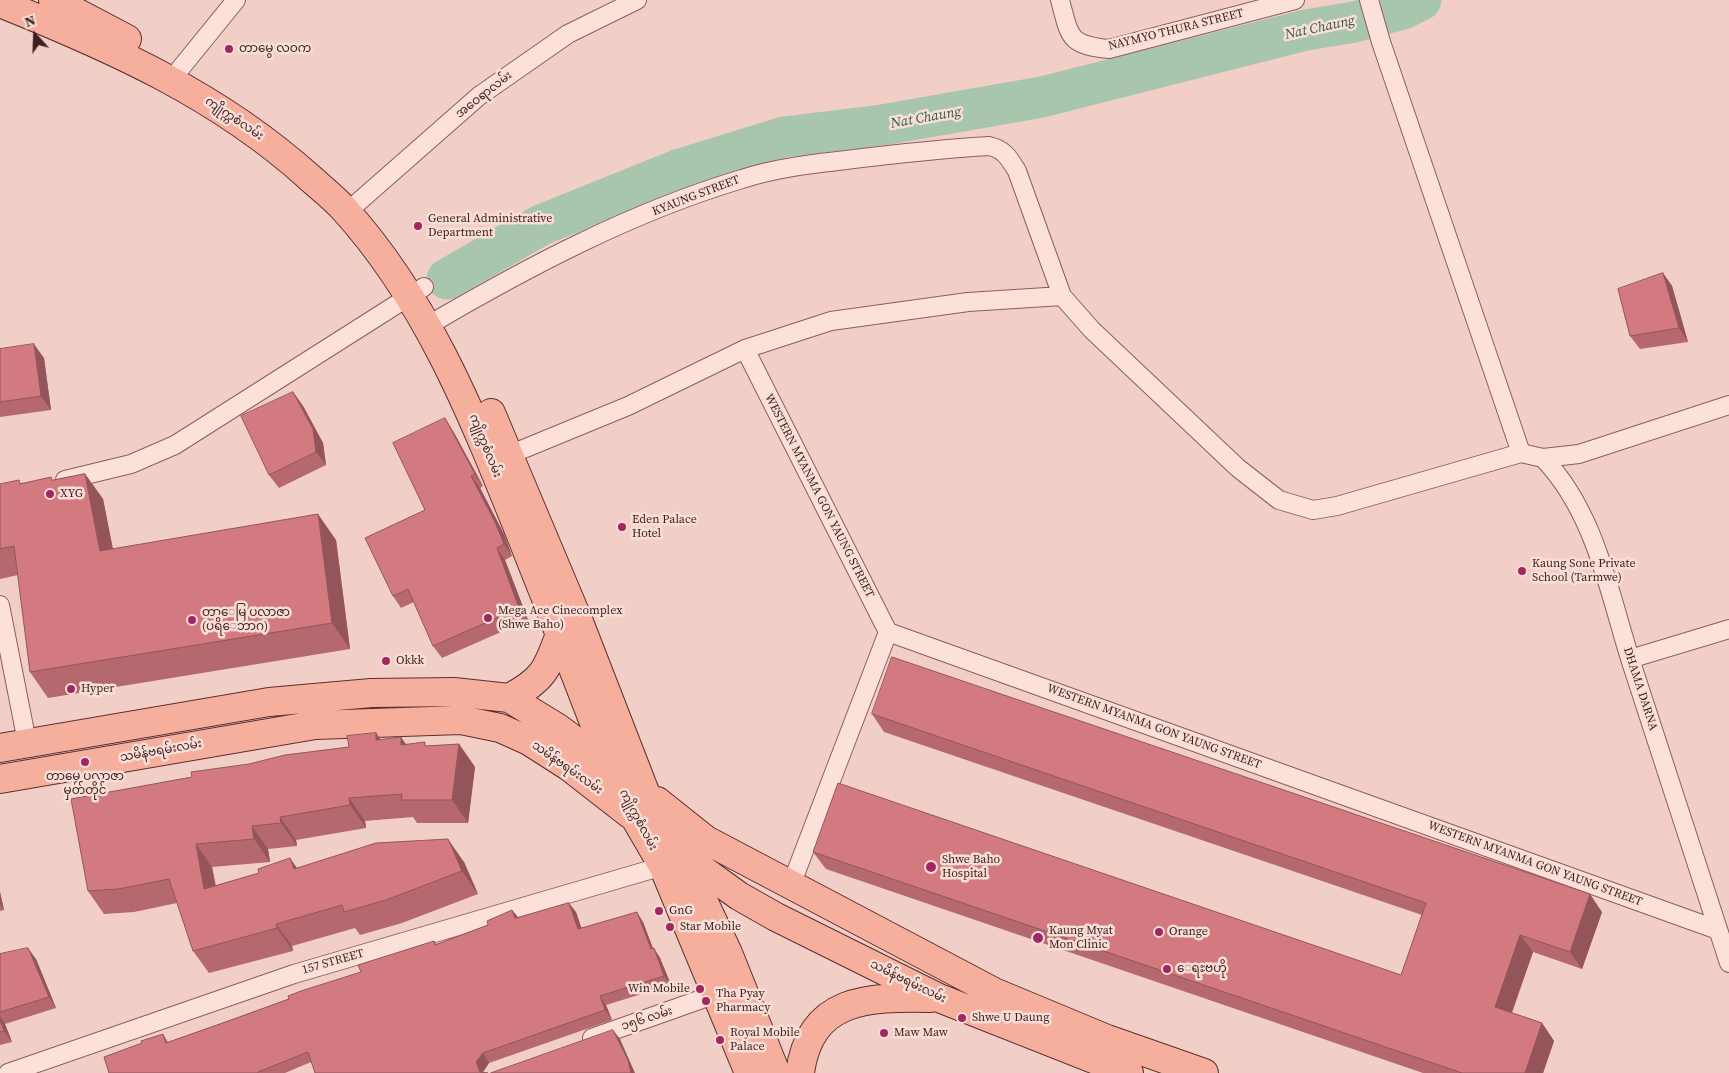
<!DOCTYPE html>
<meta charset="utf-8">
<style>
body{margin:0}
#map{position:relative;width:1729px;height:1073px;overflow:hidden;background:#f1cfc6;font-family:"Source Serif 4",serif}
canvas{display:block}
.north{position:absolute;left:10px;top:10px;width:50px;height:50px;-webkit-text-stroke:4px #f8ded6;paint-order:stroke;rotate:340deg;font-size:14px;font-weight:700;line-height:20px;text-align:center;color:#3e1f1f}
.north::after{content:'';display:block;margin:auto;width:18px;height:22px;background:#3e1f1f;clip-path:polygon(50% 0,100% 100%,50% 72%,0 100%)}
</style>
<div id="map">
<canvas width="1729" height="1073"></canvas>
<div class="north">N</div>
</div>
<script>
const context = document.querySelector('canvas').getContext('2d');
context.lineJoin = 'round';
function strokePath(path, color, width, dash) {
  context.strokeStyle = color;
  context.lineWidth = width;
  context.lineCap = dash ? 'butt' : 'round';
  context.setLineDash(dash || []);
  context.stroke(path);
}
function paint(path, color) {
  context.fillStyle = color;
  context.fill(path, 'evenodd');
}
function write(font, color, halo, rows, align = 'center') {
  context.font = font + ' "Source Serif 4","Noto Sans Myanmar",serif';
  context.lineWidth = 5;
  context.setLineDash([]);
  context.textBaseline = 'middle';
  context.strokeStyle = halo;
  context.fillStyle = color;
  for (const [text, x, y, turn = 0] of rows) {
    context.save();
    context.translate(x, y);
    context.rotate((+turn || 0) * Math.PI / 180);
    context.textAlign = isNaN(turn) ? turn : align;
    if (halo) context.strokeText(text, 0, 0);
    context.fillText(text, 0, 0);
    context.restore();
  }
}
strokePath(new Path2D(`
 M447,279L541,225L680,169L784,137L882,125L1042,97L1306,30L1354,22L1403,9L1421,0`), '#a8c5ae', 41);
const street = new Path2D(`
 M1060,0C1070,37 1068,45 1109,49L1295,0
 M1369,0L1381,42L1521,453
 M171,80L236,0
 M347,212L479,96L568,34L637,0
 M427,326C526,268 631,212 742,179C776,168 811,164 846,160C894,154 941,149 989,146C1004,149 1009,158 1017,171L1062,296L1092,330L1238,468L1279,500L1313,510L1337,506L1521,453L1543,458L1579,454L1729,405
 M745,349L888,632L1718,930
 M1543,458C1597,514 1610,598 1633,668C1665,767 1697,865 1729,963
 M499,459L628,406L745,349L831,321L968,302L1062,296
 M65,480L131,464L175,445L424,287
 M0,605L27,742
 M1630,659L1729,629
 M791,885L888,632
 M592,1038L716,994
 M8,1073L294,974L663,866`);
const primary = new Path2D(`
 M53,0L127,39
 M0,3C112,48 218,95 309,177C320,187 333,197 343,208C427,300 472,414 518,528C550,608 581,688 612,769L635,818L663,866L749,1073
 M491,413L579,622L645,792L681,854L728,953L776,1073
 M509,698C543,680 547,670 560,634
 M0,748L269,702L371,693L454,692L509,698L558,728L614,770
 M0,779L315,725L461,720L500,728L529,741L568,766L631,815
 M657,801L706,840L994,992L1107,1039L1204,1073
 M685,857L739,896L776,917L939,998L1129,1073
 M800,1073C810,997 869,997 930,998`);
strokePath(street, '#8e5d5a', 20);
strokePath(primary, '#5c2e2f', 30);
strokePath(street, '#fbe1da', 18);
strokePath(primary, '#f6af9d', 28);
paint(new Path2D(`
 M1663,273L1672,286L1688,342L1640,349L1630,336Z
 M0,349L44,358L51,410L0,417Z
 M293,392L303,406L323,443L326,465L279,488L269,475Z
 M453,431L483,486L480,488L504,534L512,556L505,560L528,620L442,658L433,646L414,602L401,608L393,596Z
 M85,474L103,499L113,549L336,540L350,649L48,698L30,672L18,575L0,579V484L21,483L53,480Z
 M872,714L1602,912L1582,969L1533,952L1512,1013L1542,1023L1554,1041L1543,1073H1423L826,869L813,852L1401,975L1422,915L884,732Z
 M376,733L380,739L406,744L428,746L459,744L475,767L468,823H417L413,817L365,821L366,828L296,840L297,846L268,849L270,862L212,867L216,886L297,868L464,862L478,894L402,923L360,935L355,928L292,946L293,951L209,973L193,951L177,903L134,912L104,914L88,891L192,777L249,764L349,747Z
 M0,892L4,910L0,911Z
 M512,910L518,917L576,912L581,928L643,922L653,949L660,958L671,985L606,1005L612,1020L489,1063L483,1072L311,1062L285,1073H109L142,1043L163,1034L168,1042L231,1020L361,972L434,941L436,944L488,925Z
 M0,954L36,959L56,1008L5,1024L12,1042L0,1045Z`), '#b5696e');
paint(new Path2D(`
 M1663,273L1672,286L1688,342L1679,328Z
 M34,344L44,358L51,410L41,396Z
 M293,392L303,406L323,443L326,465L316,452Z
 M445,418L453,431L483,486L475,474Z
 M85,474L103,499L118,576L100,551Z
 M471,476L480,488L504,534L512,556L504,544Z
 M318,514L336,540L350,649L332,623Z
 M497,548L505,560L528,620L519,608Z
 M376,733L392,756L376,740Z
 M401,737L417,760L401,745Z
 M459,744L475,767L468,823L452,800Z
 M349,798L365,821L366,828L350,805Z
 M280,817L296,840L297,846L281,823Z
 M252,826L268,849L270,862L254,839Z
 M448,839L464,862L478,894L462,871Z
 M196,844L212,867L220,912L204,889Z
 M290,858L306,881L294,869Z
 M0,892L4,910L0,904Z
 M1590,894L1602,912L1582,969L1570,952Z
 M569,903L576,912L585,938L578,929Z
 M512,910L519,919L515,918Z
 M637,912L643,922L657,959L651,949Z
 M276,924L292,946L293,951L277,928Z
 M1520,935L1533,952L1507,1025L1495,1007Z
 M28,948L36,959L56,1008L49,997Z
 M654,948L660,958L671,985L664,976Z
 M600,996L606,1005L612,1020L605,1010Z
 M0,1016L5,1024L12,1042L4,1031L0,1020Z
 M1542,1023L1554,1041L1543,1073H1525Z
 M613,1030L620,1039L635,1073H631Z
 M483,1053L489,1063L483,1072V1073H481L476,1062Z`), '#93555a');
const building = new Path2D(`
 M1663,273L1679,328L1630,336L1618,289Z
 M34,344L41,396L0,402V349Z
 M293,392L313,429L316,452L269,475L241,416Z
 M445,418L475,474L471,476L495,522L504,544L497,548L519,608L433,646L408,589L393,596L365,538L425,510L393,443Z
 M85,474L100,551L318,514L332,623L30,672L14,546L0,549V484L19,480L20,484L51,477L52,480Z
 M892,657L1590,894L1570,952L1520,935L1495,1007L1542,1023L1525,1073H1462L813,852L838,783L1401,975L1426,903L872,714Z
 M376,733V740L401,737V745L425,742V746L459,744L452,800H401L402,794L349,798L350,805L280,817L281,823L252,826L254,839L196,844L204,889L259,873L258,869L290,858L294,869L376,843L448,839L462,871L386,900L344,912L342,905L276,924L277,928L193,951L169,879L118,889L88,891L71,799L192,777L191,772L249,764L285,755L349,747L347,736Z
 M569,903L578,929L637,912L651,949L654,948L664,976L600,996L605,1010L483,1053L476,1062L480,1072L488,1073H315L308,1052L258,1072V1073H109L104,1057L142,1043L141,1041L163,1034L166,1043L231,1020L289,999L288,996L301,991L361,972L358,965L434,941L435,945L488,925L487,921L512,910L515,918Z
 M28,948L49,997L0,1012V954Z
 M0,1020L4,1031L0,1032Z
 M613,1030L628,1060L631,1073H491Z`);
paint(building, '#d27a80');
strokePath(building, '#93555a', 1);
for (const [x, y, r, color] of [
 [229,49,5,"#a12663"],
 [418,226,5,"#a12663"],
 [50,494,5,"#a12663"],
 [622,527,5,"#a12663"],
 [1522,571,5,"#a12663"],
 [488,618,5,"#a12663"],
 [192,620,5,"#a12663"],
 [386,661,5,"#a12663"],
 [71,689,5,"#a12663"],
 [85,762,5,"#a12663"],
 [931,867,6,"#a12663"],
 [659,911,5,"#a12663"],
 [670,927,5,"#a12663"],
 [1159,932,5,"#a12663"],
 [1038,938,6,"#a12663"],
 [1167,969,5,"#a12663"],
 [700,989,5,"#a12663"],
 [706,1001,5,"#a12663"],
 [962,1018,5,"#a12663"],
 [884,1033,5,"#a12663"],
 [720,1040,5,"#a12663"]
]) {
  const dot = new Path2D();
  dot.arc(x, y, r, 0, 2 * Math.PI);
  context.fillStyle = color;
  context.fill(dot);
  strokePath(dot, '#f8ded6', 2);
}
write('12px', '#3e1f1f', '#f8ded6', [
 ["NAYMYO THURA STREET",1176,30,-14],
 ["အဝေရာလမ်း",484,95,-38],
 ["ကျိုက္ကစံလမ်း",234,119,34],
 ["KYAUNG STREET",696,196,-21],
 ["ကျိုက္ကစံလမ်း",485,446,68],
 ["WESTERN MYANMA GON YAUNG STREET",819,496,63],
 ["DHAMA DARNA",1640,689,72],
 ["WESTERN MYANMA GON YAUNG STREET",1154,727,20],
 ["သမိန်ဗရမ်းလမ်း",161,751,-10],
 ["သမိန်ဗရမ်းလမ်း",567,768,35],
 ["ကျိုက္ကစံလမ်း",638,820,62],
 ["WESTERN MYANMA GON YAUNG STREET",1535,864,20],
 ["157 STREET",333,962,-16],
 ["သမိန်ဗရမ်းလမ်း",908,982,26],
 ["၁၅၆ လမ်း",647,1019,-18]
]);
write('12px', '#3e1f1f', '#f8ded6', [
 ["တာမွေ လဝက",239,49],
 ["General Administrative",428,219],
 ["Department",428,233],
 ["XYG",60,494],
 ["Eden Palace",632,520],
 ["Hotel",632,534],
 ["Kaung Sone Private",1532,564],
 ["School (Tarmwe)",1532,578],
 ["Mega Ace Cinecomplex",498,611],
 ["(Shwe Baho)",498,625],
 ["တာေမြ ပလာဇာ",202,613],
 ["(ပရိေဘာဂ)",202,627],
 ["Okkk",396,661],
 ["Hyper",81,689],
 ["တာမွေ ပလာဇာ",85,777,"center"],
 ["မှတ်တိုင်",85,791,"center"],
 ["Shwe Baho",942,860],
 ["Hospital",942,874],
 ["GnG",669,911],
 ["Star Mobile",680,927],
 ["Kaung Myat",1049,931],
 ["Mon Clinic",1049,945],
 ["Orange",1169,932],
 ["ေရႊဗဟို",1177,969],
 ["Win Mobile",690,989,"right"],
 ["Tha Pyay",716,994],
 ["Pharmacy",716,1008],
 ["Shwe U Daung",972,1018],
 ["Royal Mobile",730,1033],
 ["Palace",730,1047],
 ["Maw Maw",894,1033]
], 'left');
write('italic 14px', '#2d5e43', '#f8ded6', [
 ["Nat Chaung",1320,28,-12],
 ["Nat Chaung",926,118,-10]
]);
</script>
